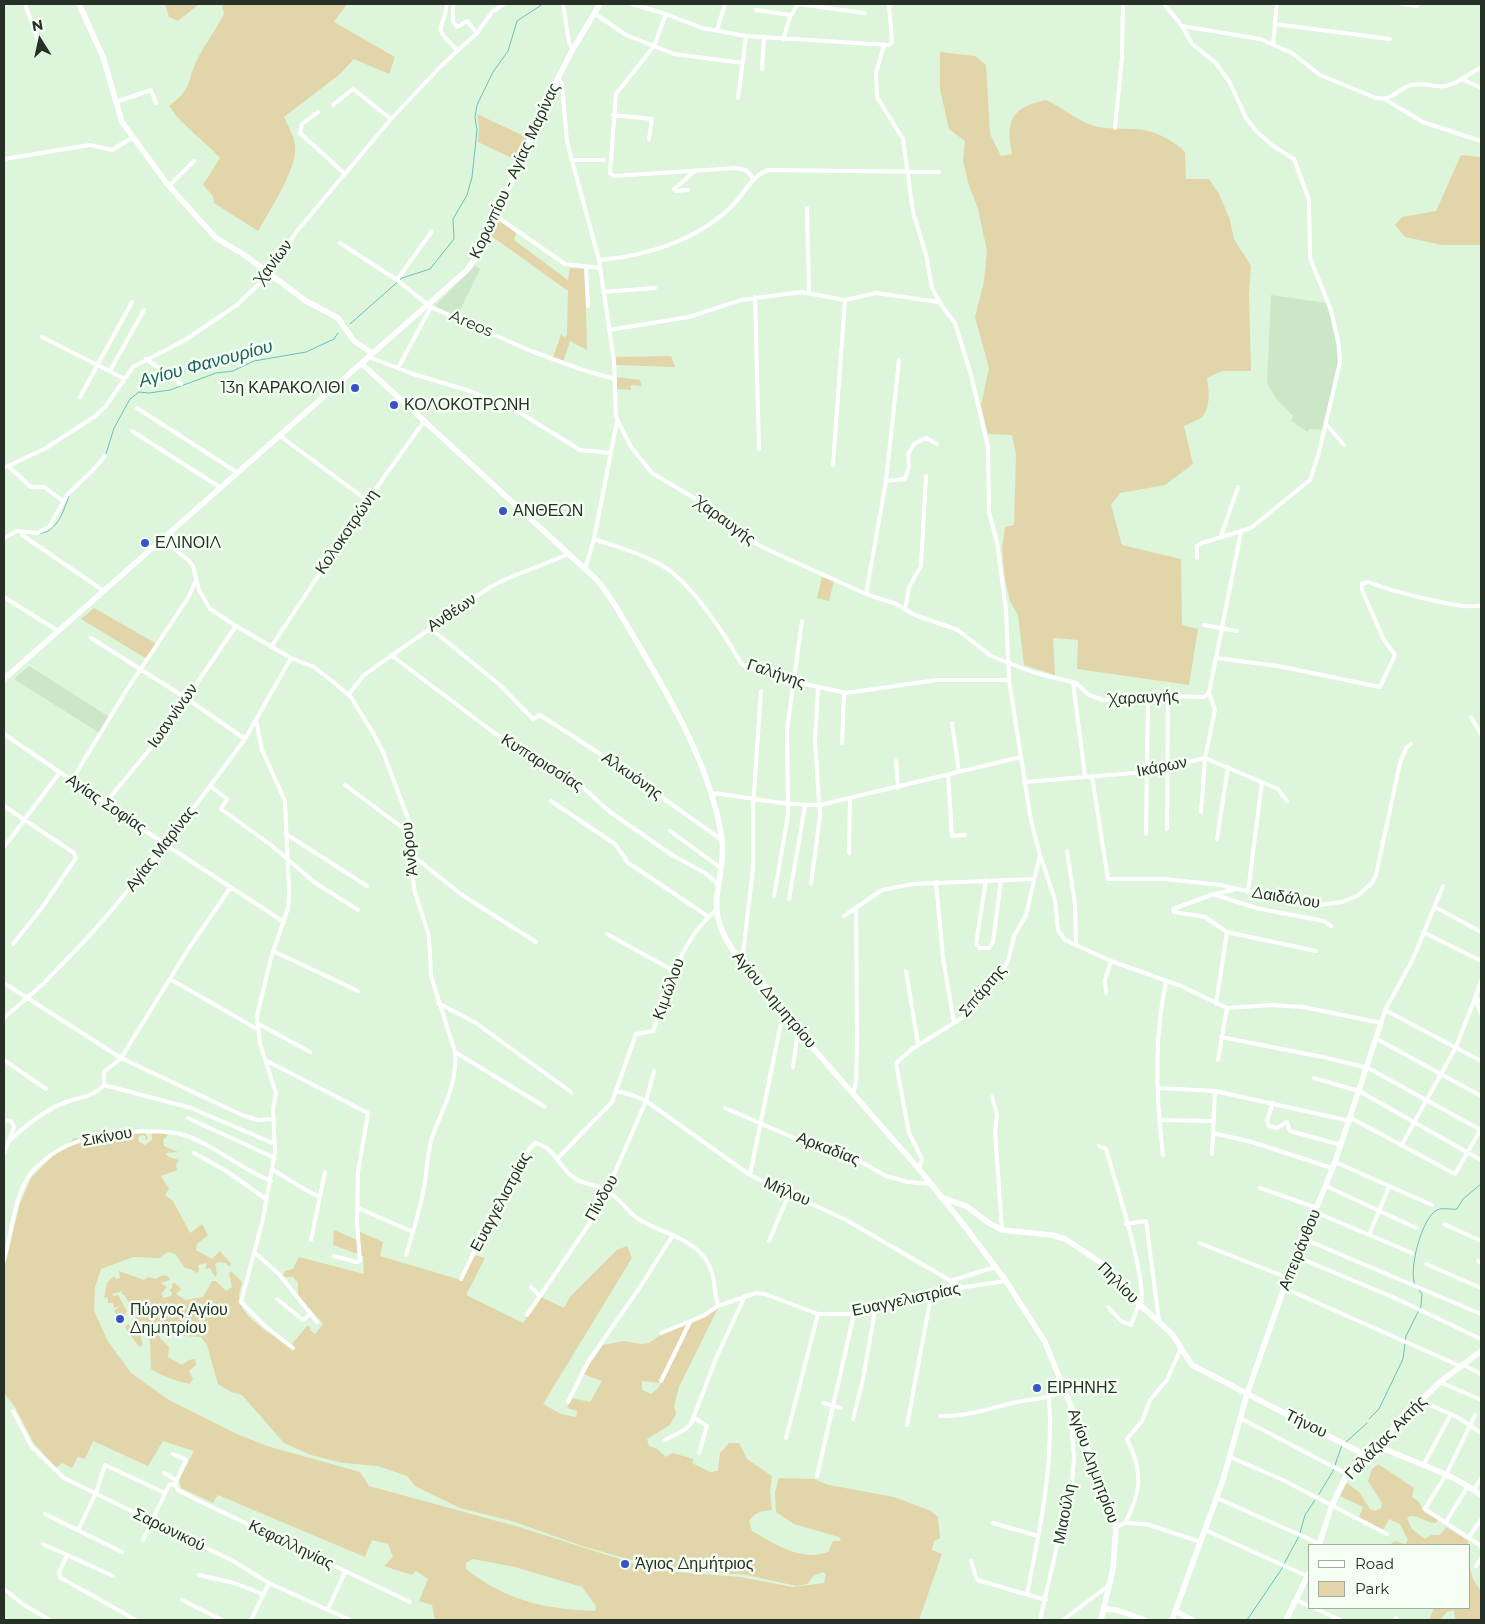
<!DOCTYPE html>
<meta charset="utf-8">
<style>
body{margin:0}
#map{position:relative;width:1485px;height:1624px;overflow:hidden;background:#ddf5db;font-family:Montserrat,sans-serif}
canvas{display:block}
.frame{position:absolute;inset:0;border:5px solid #273026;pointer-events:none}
.legend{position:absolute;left:1308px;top:1544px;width:162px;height:65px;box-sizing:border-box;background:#f4fef3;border:1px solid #a2aca1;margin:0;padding:6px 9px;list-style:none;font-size:15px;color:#273026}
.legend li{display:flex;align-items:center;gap:10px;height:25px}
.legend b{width:25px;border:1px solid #a2aca1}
.north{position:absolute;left:15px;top:15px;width:50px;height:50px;-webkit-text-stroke:4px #f4fef3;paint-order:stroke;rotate:350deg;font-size:14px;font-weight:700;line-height:20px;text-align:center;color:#273026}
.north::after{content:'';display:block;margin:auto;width:18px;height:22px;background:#273026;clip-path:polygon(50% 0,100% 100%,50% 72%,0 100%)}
</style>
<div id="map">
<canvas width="1485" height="1624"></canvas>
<div class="frame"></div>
<ul class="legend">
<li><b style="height:6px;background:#fff"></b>Road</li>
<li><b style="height:14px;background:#e2d5aa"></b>Park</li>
</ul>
<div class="north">N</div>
</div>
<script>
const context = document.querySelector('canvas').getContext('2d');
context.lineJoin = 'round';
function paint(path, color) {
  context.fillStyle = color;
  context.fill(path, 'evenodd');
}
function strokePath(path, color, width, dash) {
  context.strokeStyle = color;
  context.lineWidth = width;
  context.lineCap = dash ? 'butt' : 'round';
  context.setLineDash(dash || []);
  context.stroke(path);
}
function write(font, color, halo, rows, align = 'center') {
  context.font = font + ' Montserrat,sans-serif';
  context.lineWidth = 5;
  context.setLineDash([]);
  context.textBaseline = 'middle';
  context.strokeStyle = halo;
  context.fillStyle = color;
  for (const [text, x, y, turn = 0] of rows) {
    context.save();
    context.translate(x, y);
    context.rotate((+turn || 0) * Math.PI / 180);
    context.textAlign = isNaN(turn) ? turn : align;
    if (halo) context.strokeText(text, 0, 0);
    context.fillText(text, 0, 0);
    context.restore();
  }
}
paint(new Path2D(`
 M475,266L480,269L457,317L435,306Z
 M1271,295L1326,303L1335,334L1338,363L1324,430L1309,429L1308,432L1291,421L1293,416L1275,397L1267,383Z
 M29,666L111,718L101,734L14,679Z`), '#cbe7c8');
paint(new Path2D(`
 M165,4H199L178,21L169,17Z
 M222,4H347L334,22L395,57L389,74L354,59L340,74L284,117C288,126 294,136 295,146C298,167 269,212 258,231L214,203L213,196L203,185L220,158C203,139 182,126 169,106C196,86 185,80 200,54C207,41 217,28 224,14Z
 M940,52L975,56L986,65L990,134L1001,156L1012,154C1005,120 1012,107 1046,100C1062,107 1077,121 1094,126C1109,130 1122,128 1136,129C1154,130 1173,140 1185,152L1186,179H1209L1219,194L1230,220L1234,239L1251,266L1249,294L1251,371H1222L1207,378C1209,389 1211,408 1202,417C1197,421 1189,423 1184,426L1193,464L1165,485L1120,493L1111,505L1122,545L1181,559L1182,625L1198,629L1189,685L1077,669L1078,640L1053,638L1055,675L1024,665L1018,615L1010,601L1005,580L1002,549L1005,527L1014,525L1016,454L1012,435L988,434L981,405L989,368L975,317L984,281L987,251L978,209L968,182L963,160L965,141L949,129L940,89Z
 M477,114L528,138L518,161L478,142L479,128Z
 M1461,155L1481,157V245H1442L1405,237L1395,225L1402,217L1436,211Z
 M499,220L516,233L514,240L568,280L570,268L585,269L587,350L570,341L563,362L553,358L561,334L565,338L567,334L568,291L490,235L496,222Z
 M671,356L675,367L616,365L615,357Z
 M617,377L640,380L642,386L631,385V390L617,389Z
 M822,577L834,581L829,601L817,598Z
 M94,608L157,644L147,659L81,619Z
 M117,1130L145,1133L148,1139L146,1140L145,1136L142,1135L138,1137L139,1142L145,1145L152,1140V1133L155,1129L168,1135L163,1140L164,1146L178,1152L165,1153L169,1157L179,1160L176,1165L177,1170L161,1176L169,1189L165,1195L173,1201L190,1233L202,1224L208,1235L197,1244L196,1250L212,1259L220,1251L231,1264L229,1267L226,1263L219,1262L215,1264L217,1274L215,1277L210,1268L205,1269L207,1263L198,1265L199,1271L196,1273L191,1269L185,1268L175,1254L168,1252L159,1258L133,1257L101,1269L95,1287L94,1310L107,1340L131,1373L169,1400L237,1434L267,1446L360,1472L369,1486L519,1527L654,1570L740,1577L793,1587L824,1583L826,1575L823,1572L813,1576L808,1584L796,1586L747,1575L656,1567L582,1546L515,1522L460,1508L415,1486L407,1476L378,1466L343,1463L311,1455L284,1443L242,1395L231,1392L218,1384L207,1345L201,1337L184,1336L171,1327L160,1328V1338L169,1347L168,1357L182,1365L189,1360L195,1359L196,1365L189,1371L193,1379L190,1384C176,1381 162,1376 151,1369L150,1341L147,1334L142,1332L140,1334L143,1345L139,1347L125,1327L128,1324L131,1326L137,1316L125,1296L121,1293L122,1291L112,1294L114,1296L118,1295L127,1311L125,1315L116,1314L114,1311L120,1306L114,1308L113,1303H108V1298L104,1297L107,1283L114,1276L116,1279L120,1278L119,1271L144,1280L148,1277L156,1279L163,1275L169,1277L170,1280L161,1283L167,1287L162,1293L163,1298L171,1296L172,1292L169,1290L172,1288V1284L175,1283L181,1289L176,1294L186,1300L203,1297L212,1281H216L226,1291L232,1287L229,1274L231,1271L242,1282C241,1288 239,1292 239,1298C240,1318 277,1336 289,1348L307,1326L310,1327V1330L315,1334L323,1324L298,1295V1283L293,1277H285L283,1275L285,1271L293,1269L299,1257L364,1274L363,1256L333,1245L334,1230L359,1241L358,1231L383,1242L380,1256L461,1280L475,1255L485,1258L466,1295L523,1323L541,1297L564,1308L570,1297L617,1250L627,1246L632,1258L543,1404L561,1414L576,1417L577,1411L567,1408L571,1398L590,1402L602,1381L583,1374L603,1345L624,1341L641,1344L649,1343L665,1332L689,1323L659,1383L642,1381V1390L651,1394L659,1387L691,1323L718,1308L679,1387L674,1406L676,1414L670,1425L647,1439L649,1446L657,1449L666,1457L672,1453L694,1459L692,1463L710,1472L718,1471L720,1453L729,1443H739L747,1459L772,1476L770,1492L772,1510C762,1511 755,1512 749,1521L752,1531C775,1544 801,1562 828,1552L833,1541H841L839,1537L794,1524L776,1512L775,1492L779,1478L814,1479L829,1485L894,1497L931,1511L938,1517L940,1538L934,1541L932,1550L942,1554L919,1620H435L432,1605L419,1601L428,1579L416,1571L412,1575L384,1566L393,1557L388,1544L372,1540L365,1557L218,1495L213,1503L181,1488L179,1480L194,1451L163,1441L148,1466L93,1441L85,1459L78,1457L72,1468L62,1463L56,1468L33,1442L15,1407L4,1393V1269L20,1203L31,1178L55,1154L75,1138L88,1142L95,1138L99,1140L107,1136L110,1139ZM473,1559L515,1567L582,1587L596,1606L595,1611C544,1609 507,1601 466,1569V1563Z
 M1378,1464L1414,1488L1412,1497L1419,1502L1424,1512L1438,1520L1436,1523C1426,1523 1419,1515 1410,1516L1407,1518L1412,1529L1425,1539L1431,1535H1440L1446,1527L1469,1541L1467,1545H1389L1395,1541L1405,1544L1408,1540L1400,1524L1389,1519L1383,1530L1359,1517L1363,1507L1340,1496L1347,1483L1359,1492L1370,1509L1375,1511L1381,1508L1382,1503L1368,1481L1372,1469Z
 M1469,1565L1473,1579L1481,1591V1620H1455L1454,1610L1447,1612L1440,1620H1429L1434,1608H1469Z`), '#e2d5aa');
strokePath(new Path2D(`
 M350,324L402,278L430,269L454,239L453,219L467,195L472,177L477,130L475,117L477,105L493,72L508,51L517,21L543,4
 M106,454L114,428L130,399L139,392L149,393L170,390L216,373L233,371L254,361L306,352L334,339L338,333
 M37,534C58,533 63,511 69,496
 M1415,1285C1408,1270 1422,1217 1437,1210C1443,1207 1451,1210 1457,1209L1463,1199L1481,1184
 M1369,1419L1379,1409L1403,1359L1406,1336L1421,1306L1422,1294L1419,1290
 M1345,1443L1367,1423
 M1319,1494L1333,1471L1342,1445
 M1300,1533L1305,1515L1315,1500
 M1284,1564L1299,1536
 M1247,1620L1283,1567`), '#6abfbd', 1);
strokePath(new Path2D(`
 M25,4L41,48
 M447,4C443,34 431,24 457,50
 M453,4V21L457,27L467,21L477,33
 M563,4L569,43L573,49
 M632,4L666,14L702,28L746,36L888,45L892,43L889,4
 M798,4L865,13
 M1164,4L1182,26L1260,39L1292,53L1320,75L1376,98C1394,101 1397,88 1412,85C1433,81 1437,94 1462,79L1481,88
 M1402,4L1417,6
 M756,10L791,15
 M594,13L626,35L654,46L666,14
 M1275,24L1390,39
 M1182,26L1192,44L1216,63L1230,83L1246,118L1257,132L1273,146L1294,159L1309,200L1310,258L1331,310L1339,346L1340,362L1319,452L1310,480L1251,528L1202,543L1197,546V558
 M717,30L725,4
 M783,40L790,17L798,4
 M1273,44L1277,4
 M884,45L876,73L877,97L903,139L913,212L926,255L932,288L942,306L955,323L971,375L988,447L989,512L997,542L1006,610L1009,680L1031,821L1040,855L1026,915L1014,936L1008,961L1001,973L962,1018L912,1049L896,1063L909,1133L922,1159L919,1169
 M743,63L674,54L654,46L616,94L610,173L614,176L736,168L746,170L754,179
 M762,69L764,38
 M558,78L562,84L567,142L599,260L614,361L616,417L631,447L652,473L701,502L727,527L764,548L866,594L896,604L915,615L958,630L991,656L1035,673L1076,683L1089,695L1103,700L1162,696L1204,697L1209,693
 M1462,79L1481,67
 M738,98L746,36
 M1386,100L1423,122L1481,141
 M116,102L151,90L156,103
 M333,105L353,89L391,119
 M318,112L302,124L300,133L344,173
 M613,115L652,119L649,139
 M1115,128L1122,58L1123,4
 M4,159L90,145L112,150L132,138
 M571,160H603
 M169,186L194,161
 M688,190L676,191L674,189L696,170
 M807,208L809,292
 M496,216L565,264L600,268
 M340,243L397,280L431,307L531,351L583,370L615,379
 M599,260C646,256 695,241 730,208C742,197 752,175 768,170L939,172
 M586,268L588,306
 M397,280L432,231
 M603,292L655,288
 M755,297L759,449
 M609,330L689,317L741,300L801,292L845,300L876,293L939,302
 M42,337L123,378
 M369,357L413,374L470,391L514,409L580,450L611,453
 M146,359L181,384
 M398,368L431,307
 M110,371L144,310
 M80,397L132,302
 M137,408L238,473
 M1326,424L1344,445
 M132,431L221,488
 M280,436L368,501
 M833,465L845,300
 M8,466L31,487H44L63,501
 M4,468L46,448L94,417L105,407L133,367L185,340L237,305L268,275L297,231L391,119L442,65L477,33L492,12L504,4
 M886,481L905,479L909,466L908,454L914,444L926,438L937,444
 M22,535L104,591
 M1221,536L1238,487
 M4,538L17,531L37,533L49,527L67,495L94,469L105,456
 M162,539L188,560L193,566L199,590L210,609L236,626L291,658L314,667L332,681L351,697L373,733L383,752L409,821L414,889L429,936L431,976L455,1052C458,1086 441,1110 431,1141C427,1156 427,1172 424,1187C420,1210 413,1232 406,1255
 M594,539C620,548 653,556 674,574C700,596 724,634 741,663L746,667L774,677L846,693L937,680H1009
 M585,569L594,539L617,421
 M866,594L886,481L899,360
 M4,597L58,631
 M905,610L909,587L921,566L926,476
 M1204,625L1237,631
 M430,628L500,685L533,719L540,715L605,757L722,840
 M91,638L186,698L245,739
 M271,647L384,477L425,420
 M391,655L493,732L533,759L577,782L610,812L672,855L705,873L718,884
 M1216,658L1278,666L1380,687L1395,655L1384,640L1362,590V584L1368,582C1386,589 1466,612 1481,605
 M1073,682L1085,776
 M1209,693L1241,532
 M349,694L363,676L381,663L490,587L506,579L569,554
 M1471,717L1481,734
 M256,719L262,750L285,801L289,892L288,908L271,958L257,1016L260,1044L276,1093L273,1109L275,1151L263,1219L241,1302L265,1326L293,1348
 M952,723L959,772
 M4,734L166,845L284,922
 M842,743L844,693
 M896,761L898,788
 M948,775L952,836L965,835
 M1092,776L1108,879H1165L1220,885L1301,903L1319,905L1342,902L1357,896L1372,883L1376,875L1400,763L1406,748L1411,744
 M72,780L126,691L188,598L196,580
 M1024,782L1146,772L1205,758L1278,789L1287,801
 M345,785L411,834
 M210,786L227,799L221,809L271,845L314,882L358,910
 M712,793C749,797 783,806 820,805L1021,757
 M551,801L615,844L628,863L639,870L709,917
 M106,802L160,737L236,626
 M4,806L74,853L76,858L41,909L13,944
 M1201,812L1205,758L1215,710L1209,693
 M1167,829L1168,696
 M670,831L721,868
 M286,834L367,886
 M1146,834L1148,697
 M1217,839L1228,767
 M4,847L60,772
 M1067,851L1075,904L1076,945
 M849,853L850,799
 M412,855L462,895L536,942
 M1040,855L1055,900L1058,930L1065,940L1111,961L1181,986L1227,1008L1271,1005L1303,1007L1381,1023L1385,1010L1412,961L1443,886
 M986,880L976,944L980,948H989L993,942L1001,880
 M936,882L943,958L954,1023
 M811,884L820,816L815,741L818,688
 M1233,890L1214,894L1173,909L1174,912L1205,917L1227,932L1316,951
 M1248,892L1262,782
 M1216,895L1256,908L1324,921L1331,926
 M774,896L788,815L787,730L802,621
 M789,899L805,806
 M1435,907L1481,932
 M844,916L882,890L913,884L1033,879
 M1423,932L1481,961
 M607,934L674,971
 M273,951L358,991
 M742,963L753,868V807L761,691
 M906,971L918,1044
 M170,979L257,1029
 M1481,981L1475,998L1481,1014
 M4,983L121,1058L242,1115L258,1120L274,1119
 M1106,993L1105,980L1111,961
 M438,1003L476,1023L571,1092
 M1216,1004L1227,932
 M1385,1010L1481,1061
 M4,1018L43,984L93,932L166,845L245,739L291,658
 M257,1023L310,1052
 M1221,1037L1323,1057L1368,1068L1481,1130
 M1377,1039L1481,1096
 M455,1052L545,1107
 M4,1060L46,1089
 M265,1060L368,1113L358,1172L357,1223L360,1261L356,1262L334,1256
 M1218,1060L1227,1008
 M793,1067L798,1031
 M1314,1078L1359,1091L1481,1160
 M104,1085L191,1108L275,1144
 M1159,1088L1215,1091L1350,1121
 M616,1091L632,1095L646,1101L750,1175L848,1221L963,1288
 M853,1094L856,1082L857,1042L856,909
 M992,1097L997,1115L995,1131L1002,1230
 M1273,1103L1267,1120L1269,1126L1277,1128L1287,1122L1290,1131L1341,1145
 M725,1108L824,1151L863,1163L886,1176L908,1182L932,1184
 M188,1118L275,1158
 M1351,1118L1455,1174L1481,1129
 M4,1120L11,1121L14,1127L4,1153
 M1161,1120L1214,1121
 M1213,1133L1252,1142L1332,1168
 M8,1142C25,1126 44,1110 66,1102C79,1097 94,1097 104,1085V1072L121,1058L189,948L231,887
 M1099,1146L1106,1149C1115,1181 1147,1278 1141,1306
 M1401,1146L1456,1047L1475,998L1481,1001
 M194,1153L228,1172L266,1199
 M1212,1154L1215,1091
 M1163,1155C1156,1099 1154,1037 1166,982
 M558,1158L612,1102L636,1034L653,1031C671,985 677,944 716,910
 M1335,1162L1432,1205
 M273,1170C289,1179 302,1189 320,1197
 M750,1175L784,1008
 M1326,1186L1416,1228
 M1260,1188L1317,1208
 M358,1208L413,1232
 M1315,1212L1412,1253
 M1126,1224L1146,1221L1159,1321
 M1444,1224L1481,1241
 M1369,1235L1389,1187
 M1304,1239L1481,1314
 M311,1240L325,1172
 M769,1241L789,1194
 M1199,1243L1288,1278
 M255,1253L279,1274L317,1322
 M1297,1257L1395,1298L1481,1339
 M4,1260C11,1234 14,1202 27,1179C35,1165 56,1150 71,1144C97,1133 157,1127 184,1135C215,1145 240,1169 271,1181
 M1478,1261L1481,1262
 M1426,1264L1481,1288
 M461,1279L499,1201L530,1148L535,1143C555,1147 559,1168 574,1178C584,1185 596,1184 606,1190C619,1197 626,1210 637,1218C659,1233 685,1235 703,1256C716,1271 713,1287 718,1306L756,1293L765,1294L818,1314H854L875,1310L925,1293L1006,1281
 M950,1281L995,1267
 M531,1287L539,1295
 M1284,1288L1460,1366
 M277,1299L303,1320L310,1314
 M1108,1307L1121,1321L1131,1325L1139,1304
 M527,1315L598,1211L646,1101L654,1071
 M661,1333L703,1316L718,1306
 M1462,1364L1481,1374
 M661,1381L690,1322
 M1440,1382L1481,1400
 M1421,1401L1459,1418L1481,1433
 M568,1402L588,1362L640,1287L673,1235
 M823,1403L841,1408
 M13,1411L32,1447L64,1478L233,1561L269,1583L350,1620
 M1475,1415L1447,1473L1425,1509L1481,1546
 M940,1416C965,1417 988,1409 1012,1403C1031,1399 1048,1399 1065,1391
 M693,1417L707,1426L699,1453
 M1240,1418L1347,1474
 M853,1419L863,1379L875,1310
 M907,1425L932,1291
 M786,1438L818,1314
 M665,1440L684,1430L691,1424L717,1356L745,1296
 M173,1454L186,1460L175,1484
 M1230,1457L1283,1480L1387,1534
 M1424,1464L1451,1414
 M164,1473L176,1480
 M817,1476L854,1314
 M175,1484L178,1490L193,1498L410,1602
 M1474,1490L1481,1478
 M1217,1498L1320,1544
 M45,1514L122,1552
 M1446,1522L1468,1486
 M993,1523L1038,1536
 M1125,1523L1146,1524L1201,1542
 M1116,1527L1125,1523C1142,1491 1143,1471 1127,1439L1142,1421L1150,1400L1167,1380L1181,1348
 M78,1530L96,1493L105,1465L165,1493
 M1205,1530L1309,1577
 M1468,1538L1481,1520
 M143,1540L169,1485L175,1484
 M43,1544L113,1576
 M67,1555L59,1573L61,1578L136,1620
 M971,1561L977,1580L1046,1600
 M1476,1566L1481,1558
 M199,1575L234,1583L263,1594
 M4,1589L24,1605L50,1620
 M1027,1594C1040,1529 1054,1464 1049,1397
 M182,1600L222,1620
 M1296,1600L1309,1606
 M1314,1608L1340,1620
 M328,1609L345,1572
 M251,1620L269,1583
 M1040,1620L1072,1481L1074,1458L1070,1410
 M1063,1620L1108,1586
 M1396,1620V1618`), '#fff', 4);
strokePath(new Path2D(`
 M79,4L103,57L122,122L168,185L216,238L243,254L306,301L338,318L354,341L372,353
 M362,364L596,579C612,597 623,619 635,639C672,701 711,768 722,839C726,869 710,896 720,925C729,951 746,966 764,985C777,999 788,1014 798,1031L919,1169L963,1224L1006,1281L1045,1342L1085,1441L1116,1527L1113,1569L1101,1620
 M4,679L467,270L479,253L558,78L573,49L600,4
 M941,1197L966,1206L989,1223L1002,1230L1052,1235L1065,1239L1076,1246L1107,1267L1139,1304L1172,1334L1192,1365L1365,1455
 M1376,1445C1413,1463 1447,1470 1481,1495
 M1319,1545L1332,1505L1347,1474L1440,1382L1481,1351
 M1105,1609L1117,1610L1145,1620
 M1175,1611L1192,1620
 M1172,1620L1223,1480L1247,1394L1284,1288L1335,1162L1381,1023
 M1286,1620L1309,1573`), '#fff', 5.5);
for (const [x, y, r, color] of [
 [355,388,5,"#3853c5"],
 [394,405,5,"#3853c5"],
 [503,511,5,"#3853c5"],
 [145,543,5,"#3853c5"],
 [120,1319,5,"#3853c5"],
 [1037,1388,5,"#3853c5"],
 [625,1564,5,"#3853c5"]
]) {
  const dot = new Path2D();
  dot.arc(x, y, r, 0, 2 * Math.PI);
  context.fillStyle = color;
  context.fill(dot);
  strokePath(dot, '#f4fef3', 2);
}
write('16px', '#273026', '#f4fef3', [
 ["Κορωπίου - Αγίας Μαρίνας",515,171,-65],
 ["Χανίων",274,262,-53],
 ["Areos",471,324,23],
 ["Χαραυγής",725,521,36],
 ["Κολοκοτρώνη",347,532,-56],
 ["Ανθέων",452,613,-34],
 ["Γαλήνης",776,674,19],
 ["Χαραυγής",1144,698,-3],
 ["Ιωαννίνων",173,716,-55],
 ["Κυπαρισσίας",542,763,32],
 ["Ικάρων",1162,767,-11],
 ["Αλκυόνης",632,776,35],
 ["Αγίας Σοφίας",106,804,34],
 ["Αγίας Μαρίνας",161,849,-52],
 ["Άνδρου",410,849,-96],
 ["Δαιδάλου",1286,898,9],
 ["Κιμώλου",669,989,-70],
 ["Σπάρτης",983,991,-50],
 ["Αγίου Δημητρίου",774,1000,50],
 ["Σικίνου",107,1137,-10],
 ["Αρκαδίας",828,1149,21],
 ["Μήλου",787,1192,23],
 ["Πίνδου",602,1198,-61],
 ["Ευαγγελιστρίας",501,1202,-62],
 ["Απειράνθου",1300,1250,-68],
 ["Πηλίου",1118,1283,45],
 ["Ευαγγελιστρίας",906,1300,-12],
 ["Τήνου",1306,1424,26],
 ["Γαλάζιας Ακτής",1386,1438,-46],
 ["Αγίου Δημητρίου",1093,1466,70],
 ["Μιαούλη",1065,1514,-79],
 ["Σαρωνικού",169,1530,26],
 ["Κεφαλληνίας",291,1545,26]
]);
write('16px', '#273026', '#f4fef3', [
 ["13η ΚΑΡΑΚΟΛΙΘΙ",345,388,"right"],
 ["ΚΟΛΟΚΟΤΡΩΝΗ",404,405],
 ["ΑΝΘΕΩΝ",513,511],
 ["ΕΛΙΝΟΙΛ",155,543],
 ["Πύργος Αγίου",130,1310],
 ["Δημητρίου",130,1328],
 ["ΕΙΡΗΝΗΣ",1047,1388],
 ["Άγιος Δημήτριος",635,1564]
], 'left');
write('italic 18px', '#1d6462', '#f4fef3', [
 ["Αγίου Φανουρίου",206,364,-15]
]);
</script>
